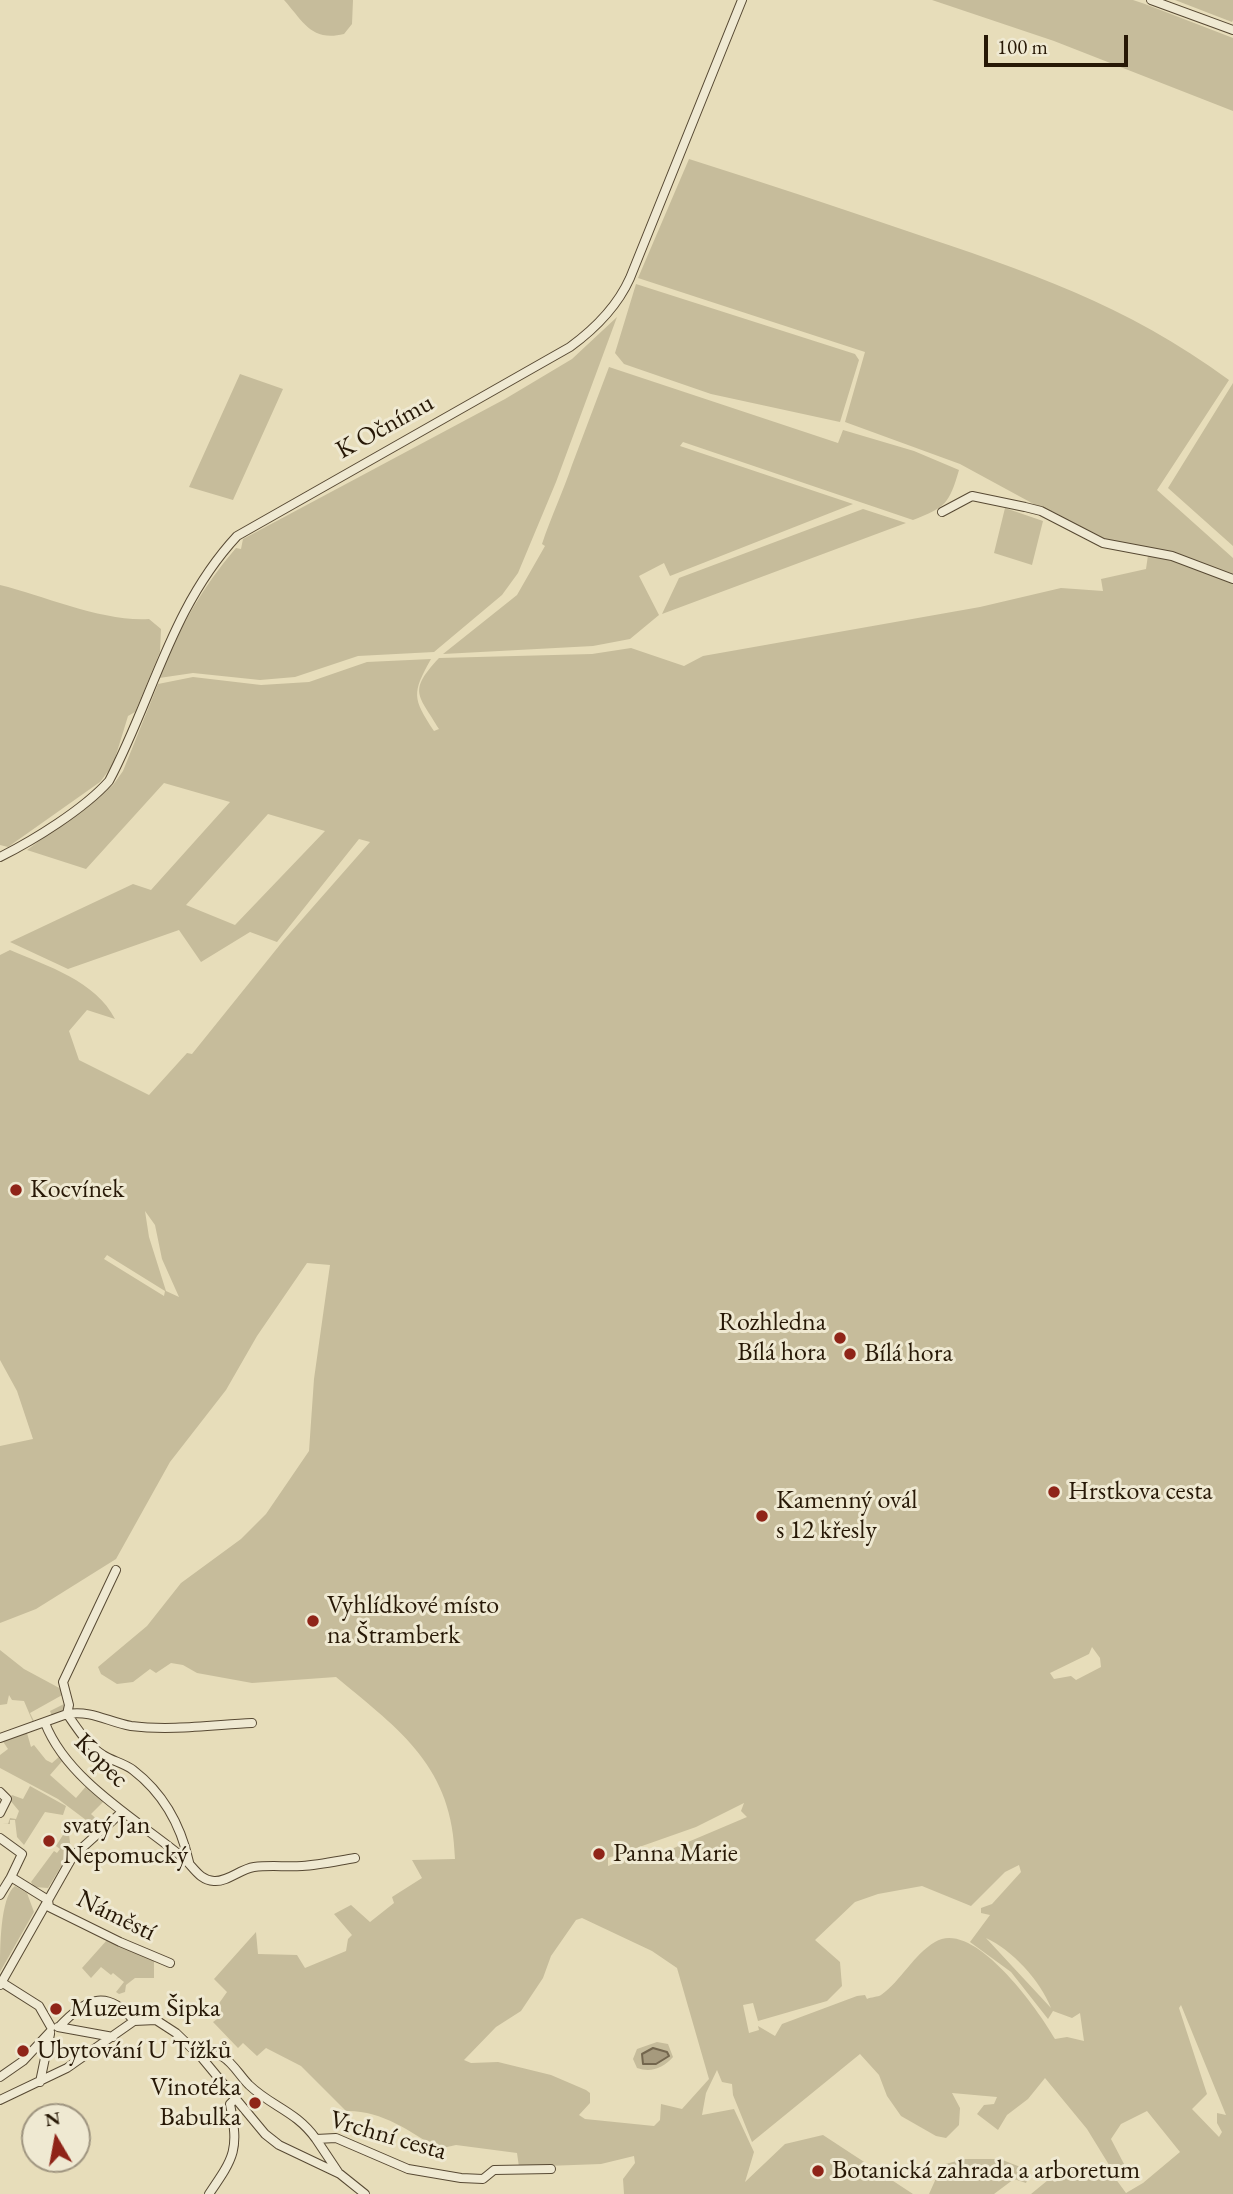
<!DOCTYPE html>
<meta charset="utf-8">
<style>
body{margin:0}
#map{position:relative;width:1233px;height:2194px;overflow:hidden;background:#e7ddba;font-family:"EB Garamond",serif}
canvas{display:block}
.north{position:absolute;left:21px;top:2103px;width:70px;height:70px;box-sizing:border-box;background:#efe9d2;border:2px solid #9f9580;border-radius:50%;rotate:350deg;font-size:19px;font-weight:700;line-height:28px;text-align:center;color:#271806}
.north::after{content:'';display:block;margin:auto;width:24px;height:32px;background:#8f2418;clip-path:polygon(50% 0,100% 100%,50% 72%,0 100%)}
.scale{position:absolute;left:984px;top:35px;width:144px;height:32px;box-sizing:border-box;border:4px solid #271806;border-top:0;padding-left:9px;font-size:21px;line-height:24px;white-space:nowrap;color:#271806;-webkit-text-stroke:5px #efe9d2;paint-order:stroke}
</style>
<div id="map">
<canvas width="1233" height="2194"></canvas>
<div class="north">N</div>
<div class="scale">100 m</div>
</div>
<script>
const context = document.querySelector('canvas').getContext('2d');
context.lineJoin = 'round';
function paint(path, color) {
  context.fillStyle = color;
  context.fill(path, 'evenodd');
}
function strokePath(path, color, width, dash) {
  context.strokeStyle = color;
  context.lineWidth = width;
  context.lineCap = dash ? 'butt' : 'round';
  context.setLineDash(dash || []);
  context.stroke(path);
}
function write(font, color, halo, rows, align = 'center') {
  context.font = font + ' "EB Garamond",serif';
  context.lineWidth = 6;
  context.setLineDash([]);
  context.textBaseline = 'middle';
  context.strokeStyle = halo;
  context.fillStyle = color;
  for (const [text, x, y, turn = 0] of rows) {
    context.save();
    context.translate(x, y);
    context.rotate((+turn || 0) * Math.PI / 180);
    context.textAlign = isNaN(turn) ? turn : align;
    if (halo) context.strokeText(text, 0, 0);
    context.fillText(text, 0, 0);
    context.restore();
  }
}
paint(new Path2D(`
 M284,0H353L352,24L344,34C311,42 303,21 284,0Z
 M932,0H1133L1145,4L1233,38V111L1054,41Z
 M1175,0H1233V20L1232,22Z
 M689,159C762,182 834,206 907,231C1026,271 1126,304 1229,380L1157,490L1233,558V575L1168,552L1098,539L960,464L845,422L865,352L638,278Z
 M636,284L855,354L859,360L840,422L711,394L624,364L615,353Z
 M617,317L556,482L518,573L502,595L434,652L358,656L295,677L260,680L193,673L159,678C177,631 203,586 236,548L241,549L243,539L505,399L572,359Z
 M609,367L838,443L843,430L914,451L959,470C949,504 946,507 913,520L683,442L680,446L853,504L670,576L664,563L639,576L659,615L630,639L593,646L443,654L517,595L545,546L542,544C551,517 564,489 572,465Z
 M240,374L283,389L233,500L189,487Z
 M1233,383V546L1168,488Z
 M1005,508L1043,521L1032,565L994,553Z
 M863,509L906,523L662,614L679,578Z
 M1148,555L1185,564L1233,584V2194H1031L1059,2171L1107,2167L1126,2193L1143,2183L1180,2152L1147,2111L1121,2124L1111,2139L1124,2164L1123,2172L1119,2175L1114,2173L1087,2129L1045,2078L1028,2099L1007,2115L998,2130L977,2114L984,2105L994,2104L997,2097L952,2093L960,2108L959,2125L946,2138L936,2136L901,2116L887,2096L879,2075L860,2054L752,2142L733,2095L732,2084L722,2082L717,2070L706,2093L702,2115L734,2109L754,2152L745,2182L785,2144L823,2135L913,2194H624L623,2179L635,2163L634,2156L601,2164L519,2167L517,2153L456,2145L438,2149C410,2131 381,2110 346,2111L301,2066L266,2048L257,2056L243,2043L238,2048L213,2022L221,2016L215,2009L227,1992L214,1979L256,1932L258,1954L297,1955L305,1968L346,1951L348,1939L352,1935L334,1914L351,1905L370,1922L394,1903L392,1897L422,1878L412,1860L455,1859C453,1767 401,1731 336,1677L252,1683L197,1673L183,1665L171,1663L156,1673L150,1669L133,1682L117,1684L101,1674L98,1667L147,1626L181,1583L241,1539L266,1514L309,1451L314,1379L330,1265L307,1263L257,1336L226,1390L170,1462L116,1559L36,1609L0,1623V1446L33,1439L17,1391L0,1360V955L10,950C47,966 96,981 115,1019L87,1010L69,1031L79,1060L149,1095L187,1053L192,1054L283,941L370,842L359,839L277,942L250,932L201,962L179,930L68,969L10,942L133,884L151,890L230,802L164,783L86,869L27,850L113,785L123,771L158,684L193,677L261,685L309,682L367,662L431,659C412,693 412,698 434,731L439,729C419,695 407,692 439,658L592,654L631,648L684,666L703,656L980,607L1061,588L1103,591L1101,579L1146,569ZM268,814L325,831L235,925L186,905ZM145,1211L155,1225L162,1259L179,1297L166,1291L149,1237ZM107,1255L165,1291L164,1296L104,1259ZM1092,1647L1100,1658L1101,1667L1076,1680L1071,1676L1054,1679L1050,1673L1089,1654ZM744,1803L741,1811L747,1817L655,1856L649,1851L608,1866V1858L696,1827ZM1019,1865L1021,1872L992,1904L981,1908V1913L990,1915L970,1942L1011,1972L1048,2019L1053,2011L1072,2018L1080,2013L1084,2041L1067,2037L1055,2039C1039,2011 974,1918 935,1942C913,1955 901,1981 881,1995C878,1997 871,1997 867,1999L865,1995L857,1996L782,2024L775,2036L758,2026L759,2030L749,2033L743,2005L753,2003L758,2021L827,2001L842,1986L840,1962L815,1940L855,1902L878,1894L922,1886L971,1906L1005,1872ZM582,1918L652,1951L677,1968L709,2079L682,2109L661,2104L660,2120L654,2126L585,2119L579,2115L590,2103V2093L586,2090L551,2075L498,2062L471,2063L464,2060L496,2027L521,2011L543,1978L551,1956L576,1920ZM986,1938C1012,1950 1040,1980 1051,2008ZM1181,2005L1226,2115L1217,2113V2123L1222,2132L1219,2137L1192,2109L1207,2094L1179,2008Z
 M0,585C45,596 103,622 149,619L161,629L160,652L135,712L128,716L113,765L100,782L8,847L0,845Z
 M0,1650L24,1669L63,1690L64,1694L30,1713L35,1723L52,1716L50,1711L68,1702L69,1710L35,1727L24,1701L12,1700L9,1695L7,1704L0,1705Z
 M27,1733L31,1747L34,1745L46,1760L52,1763L60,1756L64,1759L50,1775L76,1798L88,1784L105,1800L91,1814L102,1824L98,1829L58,1799L0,1768V1755L8,1749L2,1740Z
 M30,1786L66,1806L63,1815L45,1812L24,1845L17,1837L15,1820H10V1824L2,1823L8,1824L10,1818L16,1819L19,1811L9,1799L12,1795L23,1799Z
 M68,1827L71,1850L48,1888L34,1887L31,1882L54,1851L57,1853L60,1849L56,1846Z
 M15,1886L27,1893L34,1912L0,1972C0,1949 0,1897 15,1886Z
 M107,1940L154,1961V1978H135L126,1985L125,1992L119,1994L116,1992L124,1982L113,1973L111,1975L101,1967L91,1978L82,1968Z
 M657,2042L668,2044L673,2057C663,2068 651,2073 637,2068L633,2059L637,2049Z
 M964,2159H1000L1023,2168L1028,2178L1026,2183L1014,2179L994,2194H929L942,2165Z`), '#c6bc9b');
const water = new Path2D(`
 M653,2048L667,2052L669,2056L656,2064H643L642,2054Z`);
paint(water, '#a69a7d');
strokePath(water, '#73664d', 2);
const street = new Path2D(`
 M1151,0L1233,30
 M942,512L972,496L1025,507L1041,511L1103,543L1172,556L1233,579
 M0,857C34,840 84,809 109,781C153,698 171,607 237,536L570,347C596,328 617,307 630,278L742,0
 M45,1723C67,1780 136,1819 181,1856C193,1865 198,1880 214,1881C228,1882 240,1869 254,1867C270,1865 286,1867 302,1866C319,1865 337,1861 355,1858
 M0,1738L67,1714L69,1705L63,1682L116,1570
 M0,1792L7,1799L0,1813
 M0,1838L22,1854L11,1877
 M189,1862C181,1826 163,1793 133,1770C124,1763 112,1761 103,1755C87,1745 78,1729 67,1714C92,1710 108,1722 131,1726C170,1731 213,1725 252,1723
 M0,1895L11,1877L48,1900L49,1907L120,1942L170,1963
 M1,1982L39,2006L51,2027
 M0,1985L73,1856L122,1812
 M58,2027L113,2037
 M59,2027C84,2000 106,1987 134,2021
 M202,2058C209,2055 216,2053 223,2057C233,2063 240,2076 249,2085C272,2107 296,2111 316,2139L336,2138L408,2169L461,2178L483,2179L494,2170L551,2169
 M0,2077L23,2061L50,2032
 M40,2082L50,2034
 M0,2100L67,2068L134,2021L156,2020L176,2033L202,2058L265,2134L279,2145L340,2174L365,2194
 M316,2139L338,2172
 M209,2194C235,2156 239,2150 230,2104L234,2100`);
strokePath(street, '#574933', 10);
strokePath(street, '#efe9d2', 8);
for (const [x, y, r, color] of [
 [16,1190,7,"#8f2418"],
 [840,1338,7,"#8f2418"],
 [850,1354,7,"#8f2418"],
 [1054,1492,7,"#8f2418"],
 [762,1516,7,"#8f2418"],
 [313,1621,7,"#8f2418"],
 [49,1841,7,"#8f2418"],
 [599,1854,7,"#8f2418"],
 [56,2009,7,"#8f2418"],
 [23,2051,7,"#8f2418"],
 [255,2103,7,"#8f2418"],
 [818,2171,7,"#8f2418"]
]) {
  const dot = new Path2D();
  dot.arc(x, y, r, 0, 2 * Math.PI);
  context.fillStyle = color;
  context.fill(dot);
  strokePath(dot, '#efe9d2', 2.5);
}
write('26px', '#271806', '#efe9d2', [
 ["K Očnímu",385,427,-29],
 ["Kopec",101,1761,45],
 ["Náměstí",116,1916,26],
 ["Vrchní cesta",388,2136,16]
]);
write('26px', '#271806', '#efe9d2', [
 ["Kocvínek",30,1190],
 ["Rozhledna",826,1323,"right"],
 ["Bílá hora",826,1353,"right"],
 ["Bílá hora",864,1354],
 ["Hrstkova cesta",1068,1492],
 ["Kamenný ovál",776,1501],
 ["s 12 křesly",776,1531],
 ["Vyhlídkové místo",327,1606],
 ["na Štramberk",327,1636],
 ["svatý Jan",63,1826],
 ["Nepomucký",63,1856],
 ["Panna Marie",613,1854],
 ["Muzeum Šipka",70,2009],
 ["Ubytování U Tížků",37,2051],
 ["Vinotéka",241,2088,"right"],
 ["Babulka",241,2118,"right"],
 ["Botanická zahrada a arboretum",832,2171]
], 'left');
</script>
